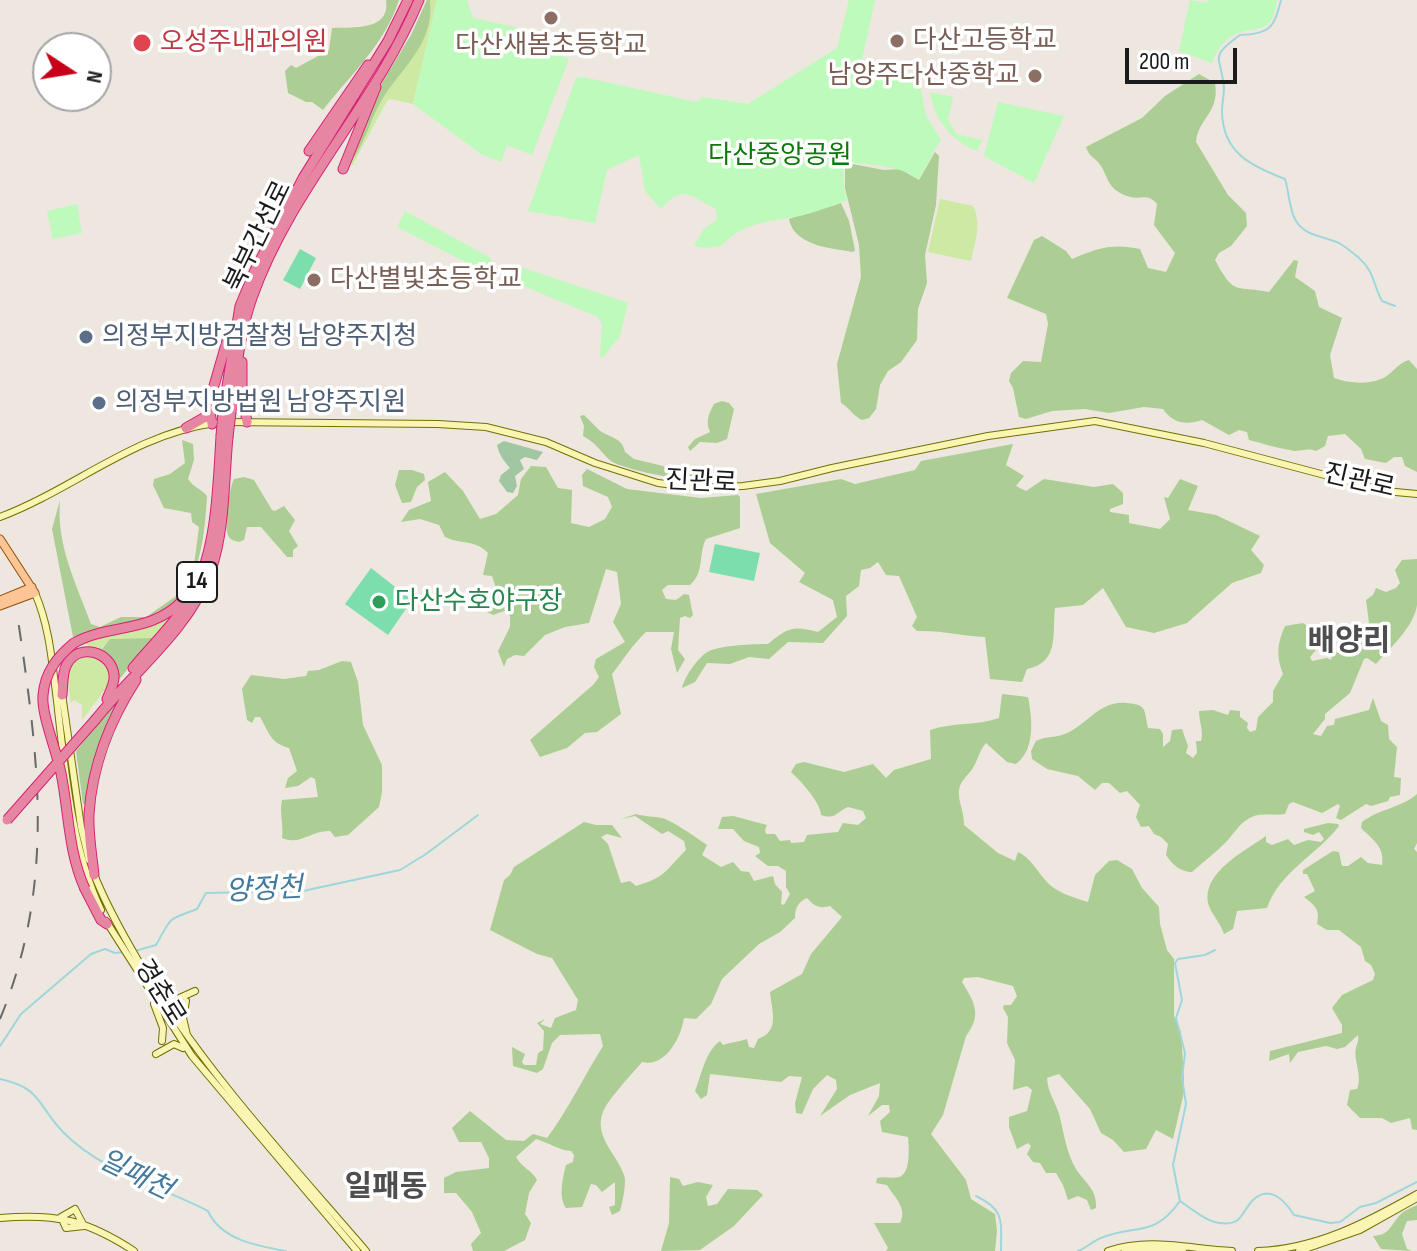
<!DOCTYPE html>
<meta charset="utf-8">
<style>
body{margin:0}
#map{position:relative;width:1417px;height:1251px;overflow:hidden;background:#ede7e0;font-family:"Sofia Sans Condensed",sans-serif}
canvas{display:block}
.north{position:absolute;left:32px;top:32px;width:80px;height:80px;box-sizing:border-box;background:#fff;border:2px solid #a4a4a4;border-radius:50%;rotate:102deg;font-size:22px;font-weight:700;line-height:32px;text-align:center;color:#1b1b1b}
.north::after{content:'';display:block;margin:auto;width:28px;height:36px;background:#c60018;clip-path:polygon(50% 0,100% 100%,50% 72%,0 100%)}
.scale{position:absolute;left:1125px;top:48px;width:112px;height:36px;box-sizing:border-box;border:4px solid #1b1b1b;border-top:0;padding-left:10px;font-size:24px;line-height:28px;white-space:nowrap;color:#1b1b1b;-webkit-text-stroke:6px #fff;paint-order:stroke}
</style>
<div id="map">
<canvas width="1417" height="1251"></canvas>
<div class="north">N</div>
<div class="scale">200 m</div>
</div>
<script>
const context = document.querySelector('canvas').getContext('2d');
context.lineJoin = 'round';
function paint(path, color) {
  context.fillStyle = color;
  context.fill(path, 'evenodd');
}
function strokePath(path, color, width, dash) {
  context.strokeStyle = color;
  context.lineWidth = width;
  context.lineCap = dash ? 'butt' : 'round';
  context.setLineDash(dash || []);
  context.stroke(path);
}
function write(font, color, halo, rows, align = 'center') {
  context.font = font + ' "Sofia Sans Condensed","Noto Sans KR",sans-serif';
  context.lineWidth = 7;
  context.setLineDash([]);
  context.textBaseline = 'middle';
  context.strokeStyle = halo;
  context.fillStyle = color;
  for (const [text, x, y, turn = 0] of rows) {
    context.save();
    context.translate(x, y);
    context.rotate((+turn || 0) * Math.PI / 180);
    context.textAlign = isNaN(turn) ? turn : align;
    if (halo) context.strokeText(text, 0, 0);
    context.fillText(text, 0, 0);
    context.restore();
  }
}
paint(new Path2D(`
 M427,0H437L413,104L390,99L387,101L352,166L351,160L382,83L411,35Z
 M940,199L973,206C982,224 975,242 971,261L928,252Z
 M178,608L153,638L110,639L102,648L105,653L89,649L87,644L74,648C110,628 143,637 178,608Z
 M95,653L111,671L110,683L82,720V705L74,700L71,703L66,672L73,658Z`), '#cee9a4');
paint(new Path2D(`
 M386,0H399C385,44 351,74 323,110L312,102H306L288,93L285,71L291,65L296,68L329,50L332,28C353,27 391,31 386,0Z
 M427,0H430C435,45 400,68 380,103C370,121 365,142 353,159L382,83L411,35Z
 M1199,74L1215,83C1220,113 1198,118 1196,142L1228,195L1246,213L1247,226L1231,246L1219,253L1215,260C1235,297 1235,285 1269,292L1294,260L1298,261L1295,277L1315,291L1319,307L1342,318L1330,355L1334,378C1349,383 1366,385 1381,379C1392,375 1397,363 1409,360L1417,369V472L1405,466L1402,457H1394L1386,463L1365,459L1361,449L1345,434L1328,436L1325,446L1316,451C1306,447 1299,453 1290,450C1276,448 1262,443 1249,440L1247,432L1239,430L1229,435L1202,420C1187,425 1173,424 1163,409L1144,407L1109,413L1085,409L1052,411L1026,419L1019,417L1013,388L1009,381L1011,373L1023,361L1041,362L1048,324L1046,314L1007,298L1034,240L1042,236L1066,251L1072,259C1097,248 1113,243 1140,249L1148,268L1166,272L1175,253L1154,225L1157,204C1147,192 1139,201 1127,196C1105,188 1109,175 1098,162C1092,156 1089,156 1086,147L1142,118L1165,96Z
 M935,152L939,156L936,205L925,255L927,283L918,309L917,340L901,362L888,371L880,385L876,409L869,418L862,420C853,416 850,408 841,403L837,364L861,277L859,245L845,188V169L852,164L884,170L900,169L919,180Z
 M841,203L849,221L855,250L853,252C831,248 794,246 789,219C805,213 824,209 841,203Z
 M722,401L729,403L734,409L727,439L717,443L700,442L690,451L688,447L695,439L710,432C705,421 709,414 714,404Z
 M584,415C589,420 594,425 599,430C610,438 622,437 625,452L634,459L709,477L711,480C694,483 626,471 611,461C601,453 598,444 583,436L584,426L580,416Z
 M182,440L193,444L194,460L188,479C194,488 202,489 207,496C204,541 201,588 158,615L73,637L52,529L60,500C56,545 76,583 91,624L100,627L121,617H146L179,594L189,580L194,565L199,527L192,522L191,513L164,508L153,485L154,479L170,474L185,463Z
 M1013,444L1006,465L1024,476L1016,486L1026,491L1044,479L1094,487L1113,484L1123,493V504L1110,509V512L1129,515V523L1160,529L1170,519L1164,497L1168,498L1180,479L1198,486L1188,510L1216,515L1260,536L1251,550L1264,565L1261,573L1232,583L1187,623L1154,633L1126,627L1103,588L1083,605L1055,608C1052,634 1060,662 1027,669L1022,682L990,679L985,637C962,636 941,630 917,631L912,626L917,617L899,576L886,575L878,562L870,568L861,570L859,586L846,596L847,616L823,643L788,642L769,659L749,657L730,664L707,663L695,682L682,688C685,676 698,657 709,651C723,645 753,644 768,644C787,628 793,625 818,632L837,617L833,600L799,582L805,573L770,543L756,494L841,479L855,484L915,470L921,461Z
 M531,466L546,467L558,488L572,490L571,523L589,527L605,519L612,507L608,497L583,486L582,475L587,469L627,489L701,498L738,495L740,497V528L706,539C698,554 705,572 690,585H668L662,590L666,599L676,600L684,594L689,595L693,615L690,618L685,616L680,618L678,650L685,659L677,673L671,649L674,632H646C632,645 624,659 612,674L621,714L597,732L585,733L567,748L540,757L530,740L594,684L599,677L594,667L596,659L625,642L613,622L621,604L617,572L606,569L589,623L565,627L545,635L524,656L515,655L507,659L504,667L498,651L510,627V616L504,611L493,615L487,612L496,588L492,576L483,575L488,553C474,539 463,545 445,537L439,525L420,519L401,522L409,510L431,501L428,482L445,472L463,491L480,519L496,514L518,495L521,479Z
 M399,470H412L424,474L425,480L417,487L411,502L402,503L395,485Z
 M244,477L254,480L272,510L275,511L284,506L295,520L289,531L298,546L293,550V557H287L261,527H247L244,540L239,542C233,540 231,541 228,535C224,526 229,488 234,479Z
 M1417,559C1417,574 1417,590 1417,605C1414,627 1390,648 1376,664L1367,658L1364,659L1350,693L1325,714V719L1313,734L1321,736L1327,726L1334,725L1335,719L1369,710L1373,698L1381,721L1388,725L1389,739L1397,747L1394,777L1401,778L1400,795L1390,797L1388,801L1371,806L1366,804L1341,820L1336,818L1340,806L1338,804L1322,813L1293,802L1289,804L1285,814C1274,816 1264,813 1254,816C1240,821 1235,833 1226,842C1215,853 1203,862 1192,872C1180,872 1172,864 1166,855L1168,844L1161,837L1154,834L1149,826L1141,827L1136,817L1140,805L1127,791L1120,793L1109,783H1102L1095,790L1078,776L1047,769L1032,759L1031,751L1036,741C1046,736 1057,738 1067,733C1089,723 1100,700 1127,703C1147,705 1144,709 1148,728L1160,729L1163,734V747L1170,741L1172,730L1182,729L1188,746L1186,753L1193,758L1197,753L1196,741H1201C1204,732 1199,721 1199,711L1213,710L1228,715L1230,710L1240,711V717L1248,723L1247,728L1250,732L1256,730L1258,717L1273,702V691L1283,674C1276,656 1277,644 1285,626L1303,623L1325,639L1310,657L1312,661L1327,658L1331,660L1333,653L1343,652L1353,636L1360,635L1361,627L1369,623L1366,600L1373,595L1376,588L1386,592L1396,588L1400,583L1395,570L1402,560Z
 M153,638L118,681C118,667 111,659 102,649L110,639Z
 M342,661L351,662L358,682L363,725L382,765V792L379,807L348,835L335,837L330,831C311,830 301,846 282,838C284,824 279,813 282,800L318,797L315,779L311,777L298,786L285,788L288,778L297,771L289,748C270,743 269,732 260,717H255L252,723L247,720L242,689L251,675L284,679L306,676L308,671L319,670Z
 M125,690L86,803L83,804L76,751Z
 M1002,694L1028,697C1032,718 1036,749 1016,764L1007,762L986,743C979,751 979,757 974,766C969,776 958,781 959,794C959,804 964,811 964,825L998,853L1015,861L1018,852C1031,858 1036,870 1046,881C1057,893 1072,897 1088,902L1095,875L1109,861L1117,860L1132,869L1142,888L1159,907L1160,924L1167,950L1174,959V1016L1181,1032L1184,1079V1092L1173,1139L1156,1130L1146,1149L1124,1152L1113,1140L1101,1133L1090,1109L1059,1074L1047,1078C1048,1093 1055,1101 1059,1114C1064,1133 1066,1152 1076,1169C1085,1183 1097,1189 1096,1208L1091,1210L1087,1200L1078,1196L1068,1200L1063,1185L1056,1173H1046L1040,1163L1033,1162L1027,1154L1031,1146L1028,1143L1017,1149L1009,1127V1117L1027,1111L1032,1090L1027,1086L1013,1090L1015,1060L1007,1043L1008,1017L1003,1008L1004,1005H1011L1017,996L1013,986L978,977L964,978L962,982C975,1003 982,1015 966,1036L943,1115L931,1134L966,1180L971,1199L995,1214L997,1231L995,1251H886L888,1248L874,1223H900C908,1208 894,1197 887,1185L876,1183L877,1178C885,1176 892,1179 899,1177C911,1174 909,1147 908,1137L882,1132L880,1121L890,1112L889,1105H882L868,1116L879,1096L880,1083L850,1095L820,1116L837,1089L836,1080L827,1075L813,1089L802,1114L796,1113L795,1103L802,1077L789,1076L781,1082L710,1074L707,1095L701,1099L695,1091C702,1074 705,1052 720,1041L723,1045C731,1042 739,1042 747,1039L749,1047L754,1048L758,1039C780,1031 772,1012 770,992L802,974L811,954L842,917L830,906C819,909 814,906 807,898C798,902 795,908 795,918L780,932L759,944L722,979L711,1004L696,1019L684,1018C681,1038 665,1068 642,1062C632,1074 608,1099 603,1112C593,1136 618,1156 624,1175C627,1182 622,1205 620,1211L612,1215L609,1207L615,1205V1182L602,1192L596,1185L591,1184L582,1207L566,1208C558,1197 563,1177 566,1165L573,1162L574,1155L571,1151C561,1151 547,1142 536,1139L516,1157C522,1168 532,1170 537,1180L529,1193L525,1214L531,1223L525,1240L504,1251H473L471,1244L481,1233L472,1212L456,1193H444V1178L456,1172L489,1168V1158L481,1142H459L452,1128L470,1111L506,1140L524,1141L533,1134L547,1138C568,1110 584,1076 603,1046L600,1034L560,1035L552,1043L543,1069L537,1073L513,1066L512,1047L525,1054L522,1062L524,1065H536L538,1053L543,1050L544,1031L537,1023L545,1019L540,1024L551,1028L555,1018L576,1010L578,1000L552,958L537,954L490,930L504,880L510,875L514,867L584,822L596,825H612L622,838L607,834L601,837L608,844L621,883L630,881L636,886C666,877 665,871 686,850L684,841L668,831L662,834L635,816L621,819L636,814C646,817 653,816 662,818C673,821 697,838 707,845L702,855L721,867L733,862L741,871L749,872L754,881L773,876L775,884L782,892L781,904L784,905L790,894L786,887V871L778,866H768L755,856L760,853L759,847L744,841L733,829H718L722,817L733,816L767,825L765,830L766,834H775L780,841L790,840L791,843L804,842L807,835L838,832L843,823L858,825L866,818L863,811L848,807C836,812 836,820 821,815C821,803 800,780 791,772L796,764L804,762L844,772L873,764L886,778L894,770L931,759L930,730C953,722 976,726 999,718Z
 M1417,794V843L1414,849L1417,852V1130L1412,1129L1410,1118L1391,1123L1382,1118H1360L1347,1105L1350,1090L1357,1089C1363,1075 1353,1061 1356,1048C1357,1044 1359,1040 1358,1035L1345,1047L1337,1049L1326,1046L1298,1052L1290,1063L1289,1054L1269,1061L1270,1051L1342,1033V1025L1332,1008L1342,995L1373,980L1375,974L1371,965L1365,961L1361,947L1339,930H1327L1317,924C1320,910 1316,906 1304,897L1315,891L1307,874H1303V870L1333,851L1339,852L1342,866H1348L1361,857L1368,863L1382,865C1385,847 1373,840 1361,828L1362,822C1379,809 1401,808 1417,794Z
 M1328,823L1338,824L1339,826C1316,856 1280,871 1267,908L1237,911L1233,929L1224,934C1221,924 1213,916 1209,906C1199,873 1247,850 1266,836V842L1272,845L1288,839L1294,845L1308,840L1321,842L1324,839L1319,832L1313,835L1304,832V829Z
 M670,1177L679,1179L683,1186L698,1182L713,1185L706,1197L708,1206L717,1204L728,1189L757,1190L763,1195L734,1226L700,1250L661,1251L669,1223Z
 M1417,1205V1220L1407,1221L1402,1234L1407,1249L1412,1251L1381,1249L1373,1236C1389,1235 1389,1228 1399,1216C1403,1211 1411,1208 1417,1205Z`), '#accd94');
paint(new Path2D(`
 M504,441L543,452L537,460L525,457L520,460L524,469L515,476L517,486L513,493L507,492L499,481L501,475L510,468C504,461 499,455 497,445Z`), '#a1c6a2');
paint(new Path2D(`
 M437,0H467L473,18L547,34L544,49L569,59L532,155L507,145L501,162L481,154L413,104Z
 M849,0H875L861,64L868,71L920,85L926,116L941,139L919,179L914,177C907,168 864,163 851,163L843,168L844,189L848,200C833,205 819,211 804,215C773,222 745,220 721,246L704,248L694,246L703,230L717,219L716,209C688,195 684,184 661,209L645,191L639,155L607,170L595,223L528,211L576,78L583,77L696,102L703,97L748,104L837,48Z
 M1190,0L1207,3L1208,0H1277C1276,5 1275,15 1272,19C1260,40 1230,16 1212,63L1179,51Z
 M930,92L953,97L948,120L956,134L982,140L977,151C950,140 935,120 930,92Z
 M998,102L1064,116L1034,183L984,156Z
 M77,204L82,233L53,239L47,211Z
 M405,211L489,257L492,261L487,273L397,227Z
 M512,264L628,303L620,336L603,357L600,356L602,324L598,317L504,278Z`), '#bdfabb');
paint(new Path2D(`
 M300,249L316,258L300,289L283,280Z
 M715,544L760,553L754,581L709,572Z
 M371,568L412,600L388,635L345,604Z`), '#7cdead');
strokePath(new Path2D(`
 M1281,0C1274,28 1270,34 1240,35C1208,58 1221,56 1224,87C1224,95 1222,104 1222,112C1223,153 1251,166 1285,179C1289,191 1289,210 1296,221C1306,237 1324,236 1339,243C1346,247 1353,253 1359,258C1374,271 1373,284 1382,301L1395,306
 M135,951L156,945C173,915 166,921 197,909L206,893L303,891L400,870L426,854L478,815
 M0,1046L21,1014L91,954L105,949L115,953L125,952
 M0,1079C42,1088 37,1105 63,1132C102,1172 160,1186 208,1211C221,1240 257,1246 286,1251
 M976,1196C1005,1210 1001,1220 1001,1251
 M1180,1201L1173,1165L1186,1104L1182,1078L1185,1053L1176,1018L1182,1000L1175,963L1178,959L1205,955L1215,950
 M1078,1251C1086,1248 1093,1241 1101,1238C1136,1224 1154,1238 1180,1201C1191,1208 1206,1222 1220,1223C1243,1226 1241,1212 1253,1200C1270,1184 1285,1201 1294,1215L1330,1223L1340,1222L1360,1207L1376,1203L1417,1182`), '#9fd6dc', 2);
const secondary = new Path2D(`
 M226,422L438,424L486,427L546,442L595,463L658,483L700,488L743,486L780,481L832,468L988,436L1095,421L1204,443L1385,491L1417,494
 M0,517C74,489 134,434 215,423
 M35,593C50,628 52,663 57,701C65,771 71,846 101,910
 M62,694L81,827L89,860
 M94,874C106,905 122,933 139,962C201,1067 286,1158 366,1251
 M106,921L192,1056L357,1251
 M159,992L175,1000L195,991
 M186,1001L183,1018L187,1035
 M154,1004L163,1028L162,1041
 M156,1054L174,1044L183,1048
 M75,1209L84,1226L66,1228L61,1217Z
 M0,1218C55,1213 87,1220 134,1251
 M1108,1251C1150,1237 1189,1249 1232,1251
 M1125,1251L1152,1248L1183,1251
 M1258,1251C1317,1249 1367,1222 1417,1194
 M1299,1251L1360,1230L1417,1198`);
const primary = new Path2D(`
 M0,539L35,593L0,606
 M0,600L32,587`);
const highway = new Path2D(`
 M309,151L368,65
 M343,169L376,87
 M242,362V391L247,422
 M223,411L240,306L255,270L303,178L388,41L408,0
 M231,412C236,374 239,335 252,298C290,189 376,104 419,0
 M212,424L209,407L211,396L231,327
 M186,428L207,416L208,410
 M74,643C110,623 151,634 183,600
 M133,668C154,643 180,618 195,589C217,546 218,484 221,436
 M62,695C63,685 62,672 67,664C79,642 112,652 114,675C115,683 110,692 107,699
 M96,719C135,670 189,630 211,570C225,531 224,478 228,437
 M94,875C92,855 88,834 89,814C92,767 110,720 136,680
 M85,889L101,920L107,924`);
strokePath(secondary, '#717003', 8);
strokePath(primary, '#925000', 9);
strokePath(highway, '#d72175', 11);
strokePath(secondary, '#faf5b2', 6);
strokePath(primary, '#fdc496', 7);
strokePath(highway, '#e786a3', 9);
strokePath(new Path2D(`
 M0,1019C57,881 38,755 17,613`), '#696969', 2, [16, 16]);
const highwayBridge = new Path2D(`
 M221,436L223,411
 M228,437L231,412
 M74,643C57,657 45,672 43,695C41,714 57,752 61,773C69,813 68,851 85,889
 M7,820L96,719`);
strokePath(highwayBridge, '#d72175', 11, []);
strokePath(highwayBridge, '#e786a3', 9);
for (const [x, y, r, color] of [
 [551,18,8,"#8d6e63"],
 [897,41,8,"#8d6e63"],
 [142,43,10,"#e0444e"],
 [1035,76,8,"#8d6e63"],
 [314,280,8,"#8d6e63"],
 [86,337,8,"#5c6f8a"],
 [99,403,8,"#5c6f8a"],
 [379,602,8,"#2e9e5b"]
]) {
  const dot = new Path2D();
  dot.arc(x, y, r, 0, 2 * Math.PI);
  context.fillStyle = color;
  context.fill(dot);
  strokePath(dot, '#fff', 3);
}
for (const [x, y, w] of [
 [197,582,40]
]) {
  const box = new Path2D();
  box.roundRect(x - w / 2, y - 20, w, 40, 6);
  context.fillStyle = '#fff';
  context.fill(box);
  strokePath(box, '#1b1b1b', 2);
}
write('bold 24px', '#1b1b1b', null, [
 ["14",197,582]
]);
write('26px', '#785e54', '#fff', [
 ["다산고등학교",913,41],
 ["다산새봄초등학교",551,46,"center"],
 ["남양주다산중학교",1019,76,"right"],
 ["다산별빛초등학교",330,280]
], 'left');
write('26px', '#be3a42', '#fff', [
 ["오성주내과의원",160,43]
], 'left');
write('26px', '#0e790a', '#fff', [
 ["다산중앙공원",780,156]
]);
write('26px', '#1b1b1b', '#fff', [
 ["북부간선로",259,237,-64],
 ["진관로",1359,482,13],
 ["진관로",701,483,3],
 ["경춘로",159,993,58]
]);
write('26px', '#4e5e75', '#fff', [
 ["의정부지방검찰청 남양주지청",102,337],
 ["의정부지방법원 남양주지원",115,403]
], 'left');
write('26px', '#27864d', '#fff', [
 ["다산수호야구장",395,602]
], 'left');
write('italic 28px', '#42799c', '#fff', [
 ["양정천",264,891,-3],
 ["일패천",135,1176,26]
]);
write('bold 30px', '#4e4e4e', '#fff', [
 ["배양리",1349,642],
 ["일패동",386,1188]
]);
</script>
